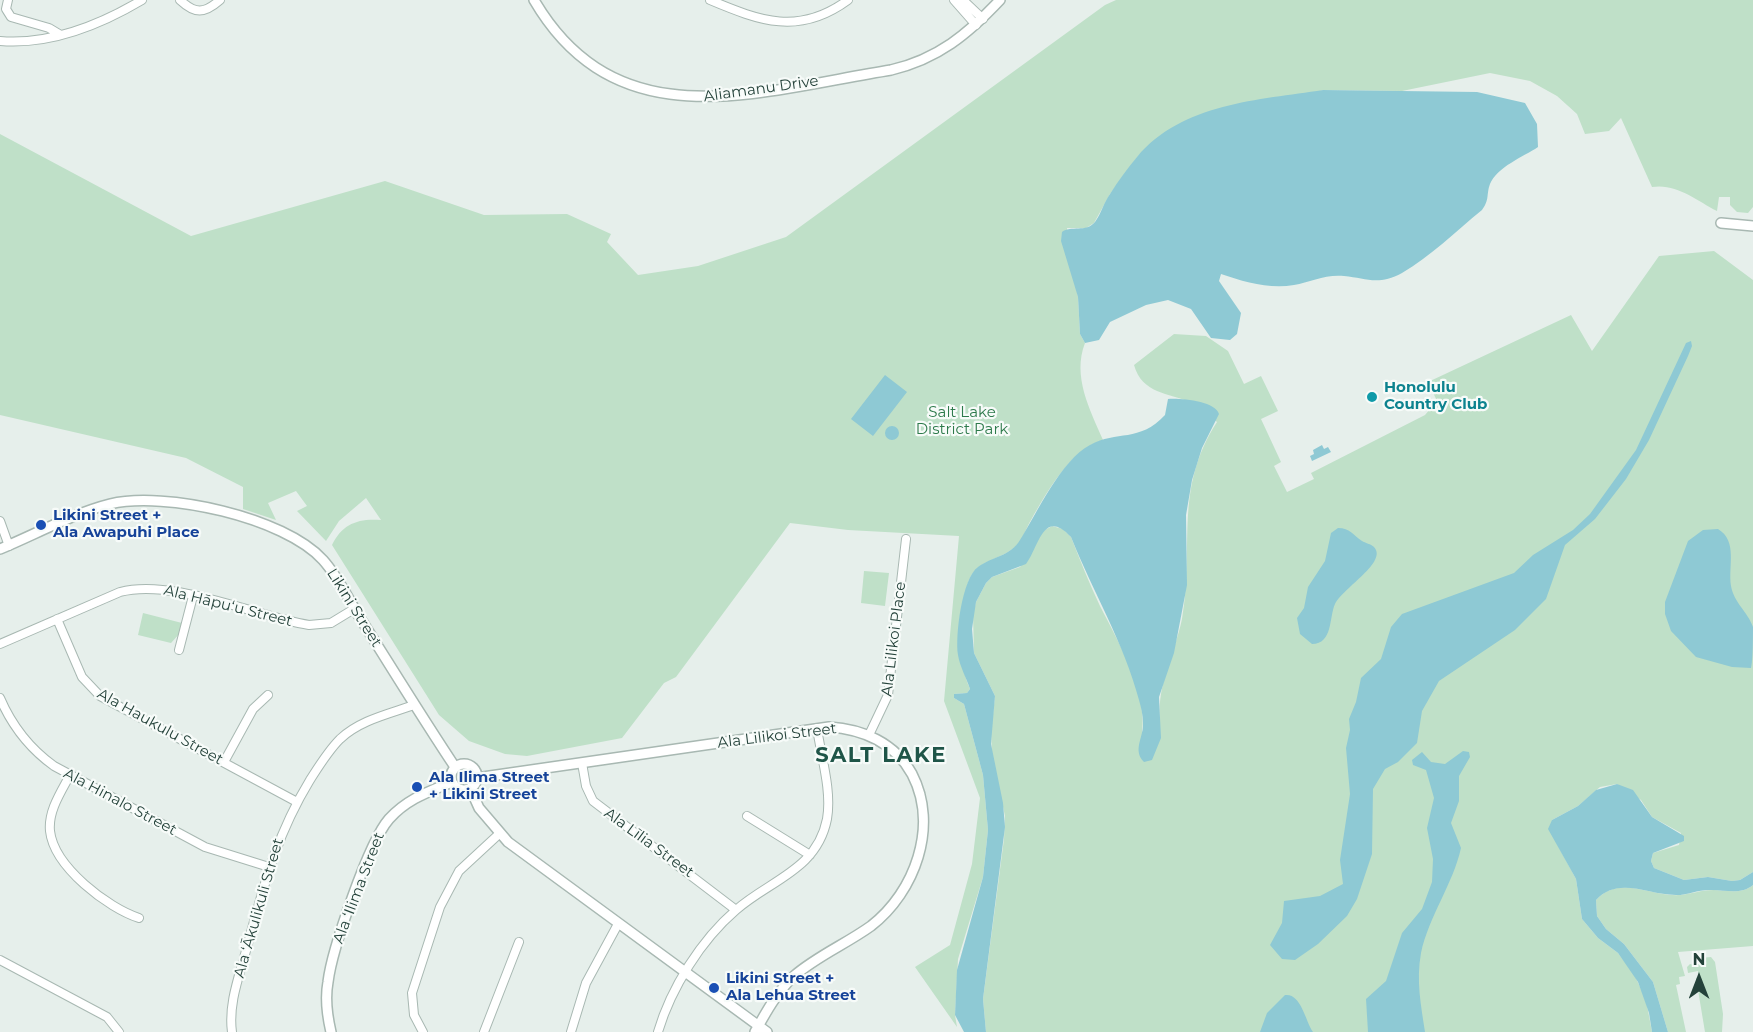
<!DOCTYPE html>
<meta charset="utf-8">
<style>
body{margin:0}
#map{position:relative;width:1753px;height:1032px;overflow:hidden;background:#e6efeb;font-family:Montserrat,sans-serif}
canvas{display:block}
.north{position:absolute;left:1669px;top:948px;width:60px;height:60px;-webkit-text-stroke:4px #f7fbf9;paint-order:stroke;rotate:0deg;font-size:16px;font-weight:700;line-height:24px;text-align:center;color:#24423a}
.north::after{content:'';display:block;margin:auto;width:21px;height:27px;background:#24423a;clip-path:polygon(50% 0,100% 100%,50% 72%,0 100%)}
</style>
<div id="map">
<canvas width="1753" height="1032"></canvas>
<div class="north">N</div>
</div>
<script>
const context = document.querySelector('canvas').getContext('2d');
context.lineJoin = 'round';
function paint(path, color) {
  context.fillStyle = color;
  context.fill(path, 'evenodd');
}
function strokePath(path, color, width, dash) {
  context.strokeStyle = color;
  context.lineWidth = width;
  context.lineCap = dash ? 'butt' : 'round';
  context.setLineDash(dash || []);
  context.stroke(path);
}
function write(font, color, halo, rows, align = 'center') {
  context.font = font + ' Montserrat,sans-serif';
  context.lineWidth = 4.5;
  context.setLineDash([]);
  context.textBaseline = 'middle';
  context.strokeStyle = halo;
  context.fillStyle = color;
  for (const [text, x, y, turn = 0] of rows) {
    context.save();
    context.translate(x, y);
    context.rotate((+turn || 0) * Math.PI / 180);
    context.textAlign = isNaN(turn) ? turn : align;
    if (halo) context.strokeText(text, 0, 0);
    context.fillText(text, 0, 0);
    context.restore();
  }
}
paint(new Path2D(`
 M1116,0H1753V207L1748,213L1737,212L1730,205V197H1719L1717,211C1696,200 1676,183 1652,187L1621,118L1609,131L1585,134L1577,114L1557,96L1530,81L1490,73L1402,91L1323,90L1139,155L1110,194L1094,223L1086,228H1067L1078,297L1080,334L1085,343C1072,376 1090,410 1103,440C1070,450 1047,492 1031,520C1026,528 1024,537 1018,544C1005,559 979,559 970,578C966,586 965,596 963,605C956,637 958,659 970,689L967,693L954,694V698L964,704L983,775L988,830L983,877L958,959L955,1015L957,1027L915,967L950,945L972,864L980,798L944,701L959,536L848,530L790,523L676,677L664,683L622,738L527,756L505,754L469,741L439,715L332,545C342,524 358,518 381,520L366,498L339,521L326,541L297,511L307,506L296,491L268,503L276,520L243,509V487L186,458L0,415V134L191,236L385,181L484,215L567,214L611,234L607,242L638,275L698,266L786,237L1105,5Z
 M1714,251L1753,280V872L1740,880L1732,881L1708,877L1684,880L1654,868L1651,861L1653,853L1679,845L1681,833L1652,817L1641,800L1617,784L1600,787L1578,806L1552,820L1557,844L1576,879L1582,919L1598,938L1618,953L1634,974L1646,1000L1652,1032H986L983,999L1004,839L1005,816L992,756L991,732L995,696L974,653L973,614L976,602L986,583L992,577L1020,567L1043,531L1052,526L1063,529L1071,537C1080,560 1089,583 1100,606C1117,639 1148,693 1142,732L1160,718C1157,685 1175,652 1182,619C1195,546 1173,490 1217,422C1209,416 1200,407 1190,402C1169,393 1142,394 1134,365L1174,334L1206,336L1228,351L1244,384L1261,376L1278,411L1261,419L1281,462L1274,466L1287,492L1314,479L1311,473L1425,415L1437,401L1428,382L1571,315L1592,351L1659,256Z
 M864,571L889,573L885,606L861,603Z
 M143,613L182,623L180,633L171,643L138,635Z
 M1753,885V946L1678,952L1685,976L1679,977L1680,984L1676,985L1686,1032H1668L1653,982L1624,944L1606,929L1597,916L1596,900C1620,874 1650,897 1680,895C1691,894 1701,890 1713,890C1727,890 1741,895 1753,885Z
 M1711,957L1715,962L1723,1014L1722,1032H1705L1696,978L1698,977V971L1688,973L1687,967L1690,964L1698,966V963L1693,962L1700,958Z`), '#bfe0c8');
paint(new Path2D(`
 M1323,90L1477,92L1525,103L1537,124L1538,147C1523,157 1497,167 1490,184C1486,195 1490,199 1482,210C1456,231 1430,257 1402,273C1378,286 1366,278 1344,276C1326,274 1310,282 1294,285C1269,289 1244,282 1221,274L1219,281L1241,313L1237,334L1230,340L1211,338L1191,309L1168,300L1146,305L1110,322L1099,340L1085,343L1080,334L1078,297L1061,241L1062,232C1071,225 1086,233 1095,222C1101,214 1104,202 1110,194C1118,181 1128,168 1137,157C1182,103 1259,100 1323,90Z
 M1691,341L1692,346L1688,356L1649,440L1626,479L1595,519L1565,545L1546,599L1515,630L1439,681L1422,711L1417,743L1398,762L1385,769L1373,789L1372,854L1357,899L1347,916L1318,944L1295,960L1282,959L1270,945L1282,923L1284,901L1320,896L1343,884L1340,860L1350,794L1346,748L1350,730L1349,719L1356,702L1361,678L1381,659L1391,627L1402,614L1514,573L1533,555L1573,530L1590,514L1636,450L1686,343Z
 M885,375L907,392L873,436L851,419Z
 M1168,399C1181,398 1215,401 1219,414L1202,448L1192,480L1186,515L1187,585L1174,653L1159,697L1161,738L1152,760L1144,762C1132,750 1144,737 1143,723C1143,715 1141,707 1139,700C1124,643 1093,592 1071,537C1043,507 1039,547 1026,564L992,577L986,583L976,602L972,629L974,653L995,696L991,744L1003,803L1005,827L983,999L986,1032H964L955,1015L957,970L983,877L988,830L983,775L964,704L954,698V694L967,693L970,689C966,677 960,667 958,655C955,636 962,578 978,567C991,557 1011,556 1020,540C1037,513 1061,460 1090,445C1117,430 1139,443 1165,415Z
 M885 433a7 7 0 1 1 14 0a7 7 0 1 1-14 0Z
 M1322,445L1324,449L1328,447L1331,452L1312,461L1310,456L1314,454L1313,450Z
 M1338,528C1350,528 1353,535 1362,541C1365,543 1371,544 1374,547C1388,562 1344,587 1335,604C1329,617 1333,644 1312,644L1300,634L1297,618L1304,608L1308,587L1325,561L1331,533Z
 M1718,529C1738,541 1728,566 1731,586C1734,603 1748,612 1753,627C1753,635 1753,662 1751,668L1732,667L1696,657L1671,631L1665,614V602L1688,541L1703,530Z
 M1463,751L1469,752L1470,757L1459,776V801L1451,823L1461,848C1453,884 1429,916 1421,953C1416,981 1421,1005 1425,1032H1368L1366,999L1386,981L1402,933L1422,909L1432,882L1433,859L1427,828L1434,798L1426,770L1413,765L1412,760L1422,752L1431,762L1445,764Z
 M1617,784L1633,790L1652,817L1684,836V841L1653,853L1651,861L1654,868L1684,880L1708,877L1732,881L1740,880L1753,872V885C1741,895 1727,890 1712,890C1699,889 1689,895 1676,895C1647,895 1619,876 1596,900L1597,916L1606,929L1624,944L1653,982L1668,1032H1652L1649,1013L1638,982L1618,953L1598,938L1582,919L1576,879L1548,829L1552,820L1578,806L1596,790Z
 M1285,995C1301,993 1305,1020 1313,1032H1260L1267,1013Z`), '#8ec9d4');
const minor = new Path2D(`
 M8,0L6,9L11,17L49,28L59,34
 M180,0C195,14 204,14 220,0
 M710,0C760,21 799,36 848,0
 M954,0L976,25
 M963,0L983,19
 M0,41C49,45 100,25 142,0
 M0,521L9,546
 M57,619L82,677L100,696L297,802
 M0,644L120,592C173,578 254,616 309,625L331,623L354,609
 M179,650L193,596
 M0,698C12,726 29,748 54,766L205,847L269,867
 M869,735L888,695L906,539
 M224,762L253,709L268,695
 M582,763L586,786L593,801L736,910
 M70,775C61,792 48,811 50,831C54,867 108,908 139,918
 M747,816L810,855
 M0,960L107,1017L119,1032
 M232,1032C228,1003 240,974 247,947C264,885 276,836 310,780C319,766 328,751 340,739C360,720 389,714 414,705
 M423,1032L414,1015L412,993L440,907L459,871L499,834
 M484,1032L519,942
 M571,1032L586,983L618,924
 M658,1032C671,988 701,940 736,910C770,880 817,870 827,819C832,791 821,756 817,728`);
const tertiary = new Path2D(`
 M534,0C617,142 760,91 891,70C938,59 968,34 1000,0
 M1721,223L1753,226
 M0,549C34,535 74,513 110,504C165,491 284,517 323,560C340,579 349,601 362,621C393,670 423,719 455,767
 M451 777a13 13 0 1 1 26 0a13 13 0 1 1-26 0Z
 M476,778L829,727C863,729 895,743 912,774C939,826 915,892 871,926C846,944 817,956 794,976C777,992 766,1012 755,1032
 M470,788L479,808L508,842L767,1032
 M331,1032C327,1015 325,998 328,982C332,949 369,842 389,819C407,799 428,792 452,782`);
strokePath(minor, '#a8b8b2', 10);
strokePath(tertiary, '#a8b8b2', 12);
strokePath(minor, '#fff', 8);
strokePath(tertiary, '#fff', 9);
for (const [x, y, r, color] of [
 [1372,397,6,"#0f9aa8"],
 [41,525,6,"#1a4fb4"],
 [417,787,6,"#1a4fb4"],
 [714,988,6,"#1a4fb4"]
]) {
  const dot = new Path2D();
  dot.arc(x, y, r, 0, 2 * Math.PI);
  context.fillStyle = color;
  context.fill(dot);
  strokePath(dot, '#f7fbf9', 2);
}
write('15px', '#24423a', '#f7fbf9', [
 ["Aliamanu Drive",761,89,-8],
 ["Ala Hāpuʻu Street",228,606,14],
 ["Likini Street",354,608,58],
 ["Ala Lilikoi Place",894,639,-83],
 ["Ala Haukulu Street",160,727,29],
 ["Ala Lilikoi Street",777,736,-7],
 ["Ala Hinalo Street",120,802,28],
 ["Ala Līlia Street",649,843,36],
 ["Ala ʻIlima Street",359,888,-69],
 ["Ala ʻĀkulikuli Street",259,908,-74]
]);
write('bold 15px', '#0d838f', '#f7fbf9', [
 ["Honolulu",1384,388],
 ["Country Club",1384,405]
], 'left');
write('15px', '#2d7a4b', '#f7fbf9', [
 ["Salt Lake",962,413],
 ["District Park",962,430]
]);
write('bold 15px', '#164399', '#f7fbf9', [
 ["Likini Street +",53,516],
 ["Ala Awapuhi Place",53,533],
 ["Ala Ilima Street",429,778],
 ["+ Likini Street",429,795],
 ["Likini Street +",726,979],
 ["Ala Lehua Street",726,996]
], 'left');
context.letterSpacing = '1.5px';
write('bold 21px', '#1f5548', '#f7fbf9', [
 ["SALT LAKE",881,756]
]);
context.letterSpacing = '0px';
</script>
